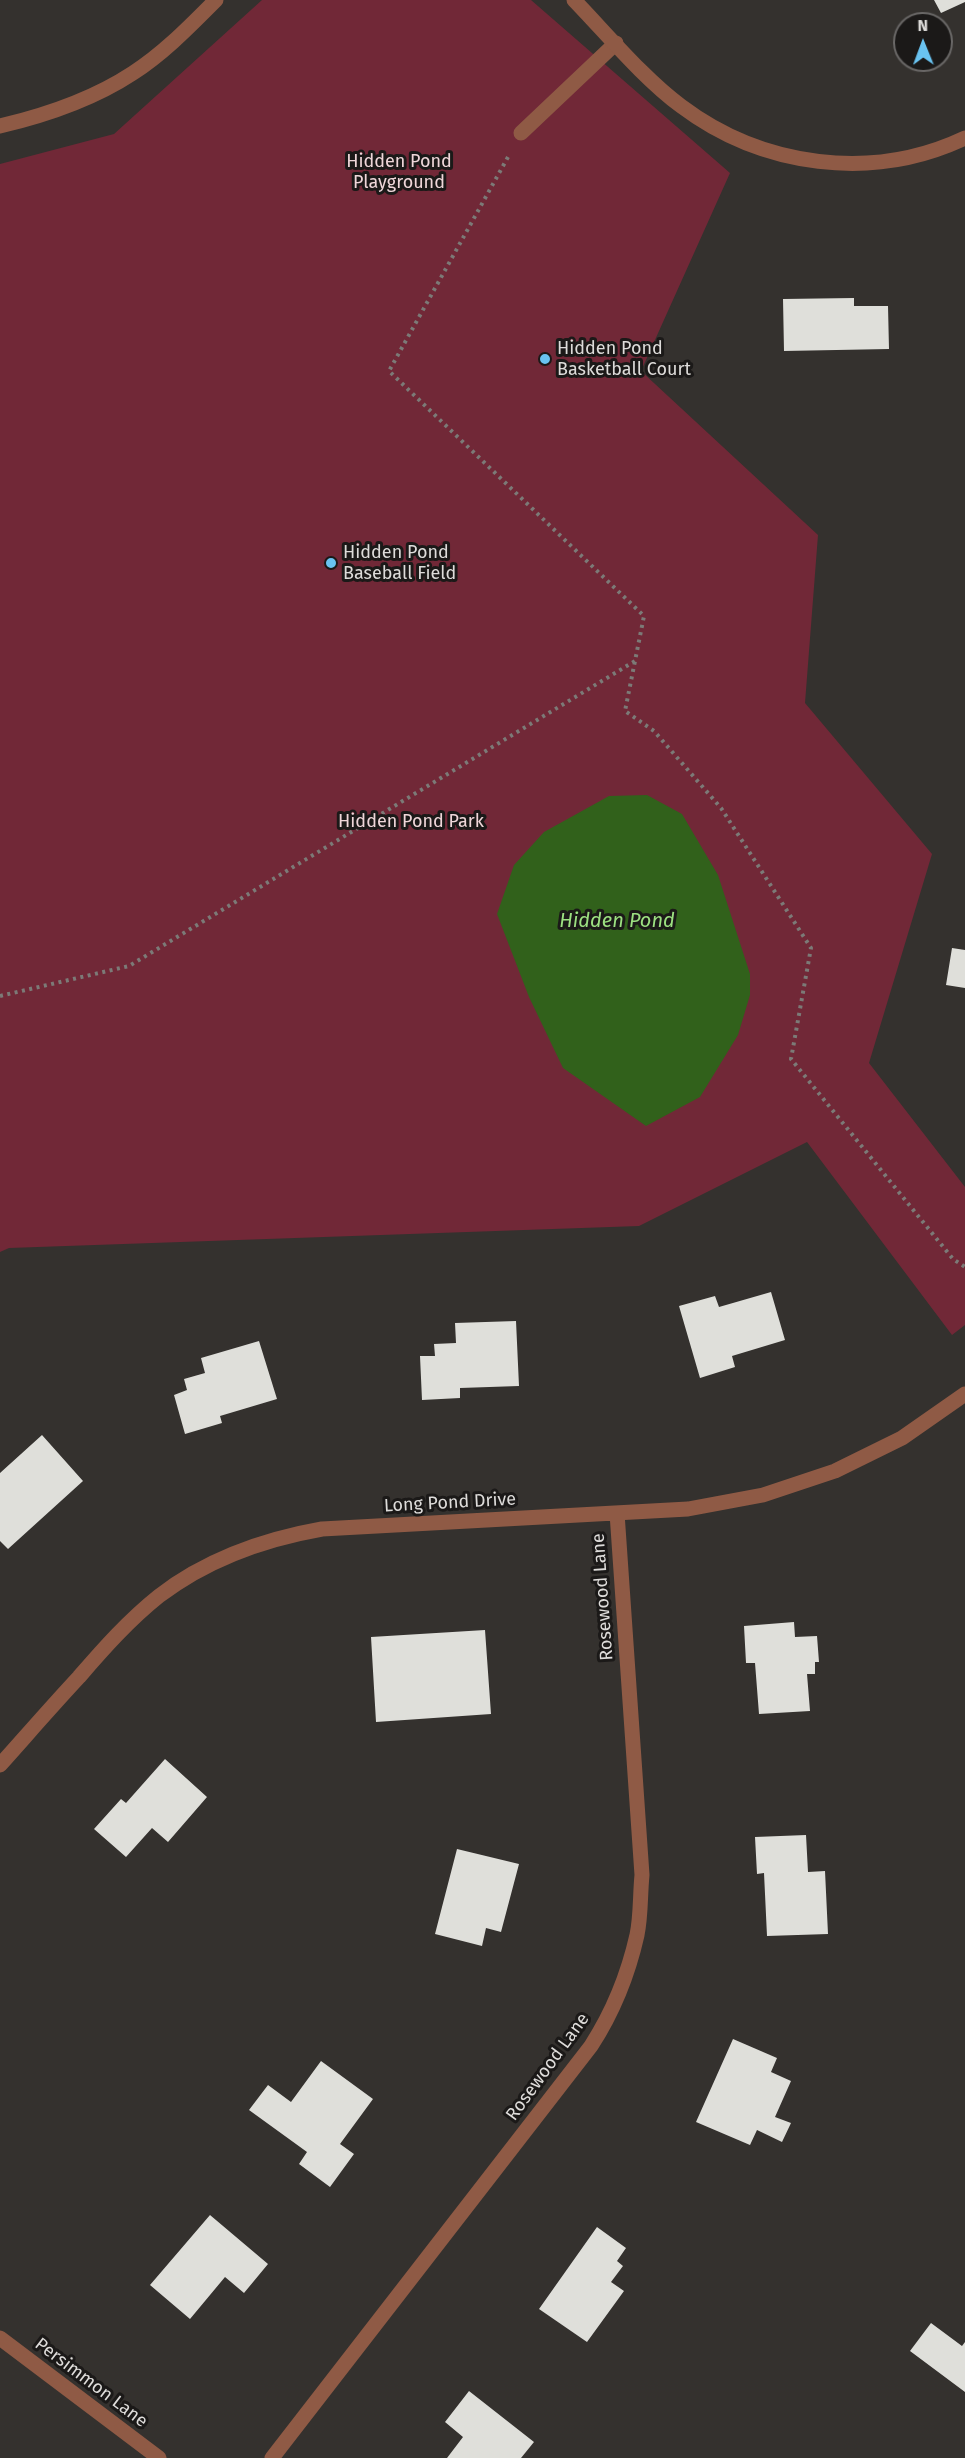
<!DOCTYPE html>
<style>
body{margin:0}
#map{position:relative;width:965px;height:2458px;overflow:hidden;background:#34312e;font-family:"Fira Sans",sans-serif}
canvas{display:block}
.north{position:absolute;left:893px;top:12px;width:60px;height:60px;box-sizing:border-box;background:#1b1918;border:2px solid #696766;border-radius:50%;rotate:359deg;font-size:16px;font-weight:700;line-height:24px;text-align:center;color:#dedcda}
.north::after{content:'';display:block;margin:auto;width:21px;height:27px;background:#69c3f1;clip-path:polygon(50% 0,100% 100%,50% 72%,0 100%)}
</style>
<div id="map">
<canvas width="965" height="2458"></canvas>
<div class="north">N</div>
</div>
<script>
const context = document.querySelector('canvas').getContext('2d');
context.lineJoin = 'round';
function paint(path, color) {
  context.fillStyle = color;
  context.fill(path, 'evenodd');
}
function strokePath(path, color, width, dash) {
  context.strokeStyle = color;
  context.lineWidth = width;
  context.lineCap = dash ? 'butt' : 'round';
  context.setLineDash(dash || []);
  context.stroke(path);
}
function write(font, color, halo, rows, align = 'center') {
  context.font = font + ' "Fira Sans",sans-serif';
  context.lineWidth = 6;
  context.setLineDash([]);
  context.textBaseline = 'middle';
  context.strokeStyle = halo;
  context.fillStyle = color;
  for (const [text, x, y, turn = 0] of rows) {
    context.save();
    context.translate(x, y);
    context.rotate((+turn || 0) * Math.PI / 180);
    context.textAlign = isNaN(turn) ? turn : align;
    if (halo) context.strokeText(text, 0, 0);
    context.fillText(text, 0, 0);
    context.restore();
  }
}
paint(new Path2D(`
 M262,0H531L730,173L641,371L818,535L805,703L932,854L869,1063L965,1187V1325L952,1335L807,1142L639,1226L9,1248L0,1252V164L114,134Z`), '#712837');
paint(new Path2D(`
 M647,795L682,814L718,875L750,974V995L738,1035L700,1097L646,1126L563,1068L529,997L497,914L514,865L544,832L609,796Z`), '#31611b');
paint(new Path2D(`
 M934,0H965V2L941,13Z
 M854,298V306H888L889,349L784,351L783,299Z
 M952,948L965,950V988L946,985Z
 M771,1292L785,1340L732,1356L735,1367L700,1378L679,1306L715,1296L719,1307Z
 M516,1321L519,1386L460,1388V1398L422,1400L420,1356H435L434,1344L456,1343L455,1323Z
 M259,1341L277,1399L220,1416L222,1423L185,1434L174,1395L187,1390L184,1379L205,1373L201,1358Z
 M42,1435L83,1481L8,1549L0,1541V1473Z
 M794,1622L795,1637L817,1636L819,1662H815V1674H807L810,1711L759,1714L755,1663H746L744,1626Z
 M485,1630L491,1714L376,1722L371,1637Z
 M165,1759L207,1797L168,1842L152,1828L126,1857L94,1829L121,1799L126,1803Z
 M806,1835L808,1872L825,1871L828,1934L767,1936L764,1873L757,1874L755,1837Z
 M457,1849L519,1864L501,1932L486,1928L482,1946L435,1934Z
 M733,2039L777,2058L771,2072L791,2081L775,2117L791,2123L782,2142L757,2130L750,2145L696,2122Z
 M321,2061L373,2099L340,2144L354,2154L330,2187L299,2164L307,2152L249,2110L268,2085L291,2102Z
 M210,2215L268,2264L244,2293L225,2277L190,2319L150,2285Z
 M597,2227L626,2248L617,2261L623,2266L611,2282L624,2291L587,2342L539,2309Z
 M931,2323L962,2346L965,2342V2392L910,2351Z
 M469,2391L534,2442L521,2458H447L463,2437L445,2422Z`), '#dfdfda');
strokePath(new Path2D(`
 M508,157L389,371L644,616L625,711L654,731L721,808L811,948L791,1059L953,1259L965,1267
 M0,996L129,966L635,661`), '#7c7a77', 4, [3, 4.5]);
strokePath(new Path2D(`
 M521,133L616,43`), '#8f5a45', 15);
strokePath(new Path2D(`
 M574,0C606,33 644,79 681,106C762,167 872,182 965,138
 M0,126C47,115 92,100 133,73C164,53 190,26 216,0
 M0,1765C26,1736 52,1706 79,1677C104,1648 129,1620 159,1596C206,1560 265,1539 322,1529L688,1509L763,1495L835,1471L902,1438L965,1394
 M0,2338L159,2458
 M272,2458L591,2046C613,2012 628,1975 637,1935C641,1916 640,1895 642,1875L617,1513`), '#8f5a45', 15);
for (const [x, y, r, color] of [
 [545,359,6,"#69c3f1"],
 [331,563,6,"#69c3f1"]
]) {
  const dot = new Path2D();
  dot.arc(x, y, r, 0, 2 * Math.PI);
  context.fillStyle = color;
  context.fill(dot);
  strokePath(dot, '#1b1918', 2);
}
write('18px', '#efd6d9', '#1b1918', [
 ["Hidden Pond",399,162],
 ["Playground",399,183],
 ["Hidden Pond Park",411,822]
]);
write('18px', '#dedcda', '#1b1918', [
 ["Hidden Pond",557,349],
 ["Basketball Court",557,370],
 ["Hidden Pond",343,553],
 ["Baseball Field",343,574]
], 'left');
write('18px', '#dedcda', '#1b1918', [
 ["Long Pond Drive",450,1503,-3],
 ["Rosewood Lane",603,1597,-94],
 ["Rosewood Lane",548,2067,-54],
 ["Persimmon Lane",91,2383,37]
]);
write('italic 20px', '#9ce081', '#1b1918', [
 ["Hidden Pond",617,921]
]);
</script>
